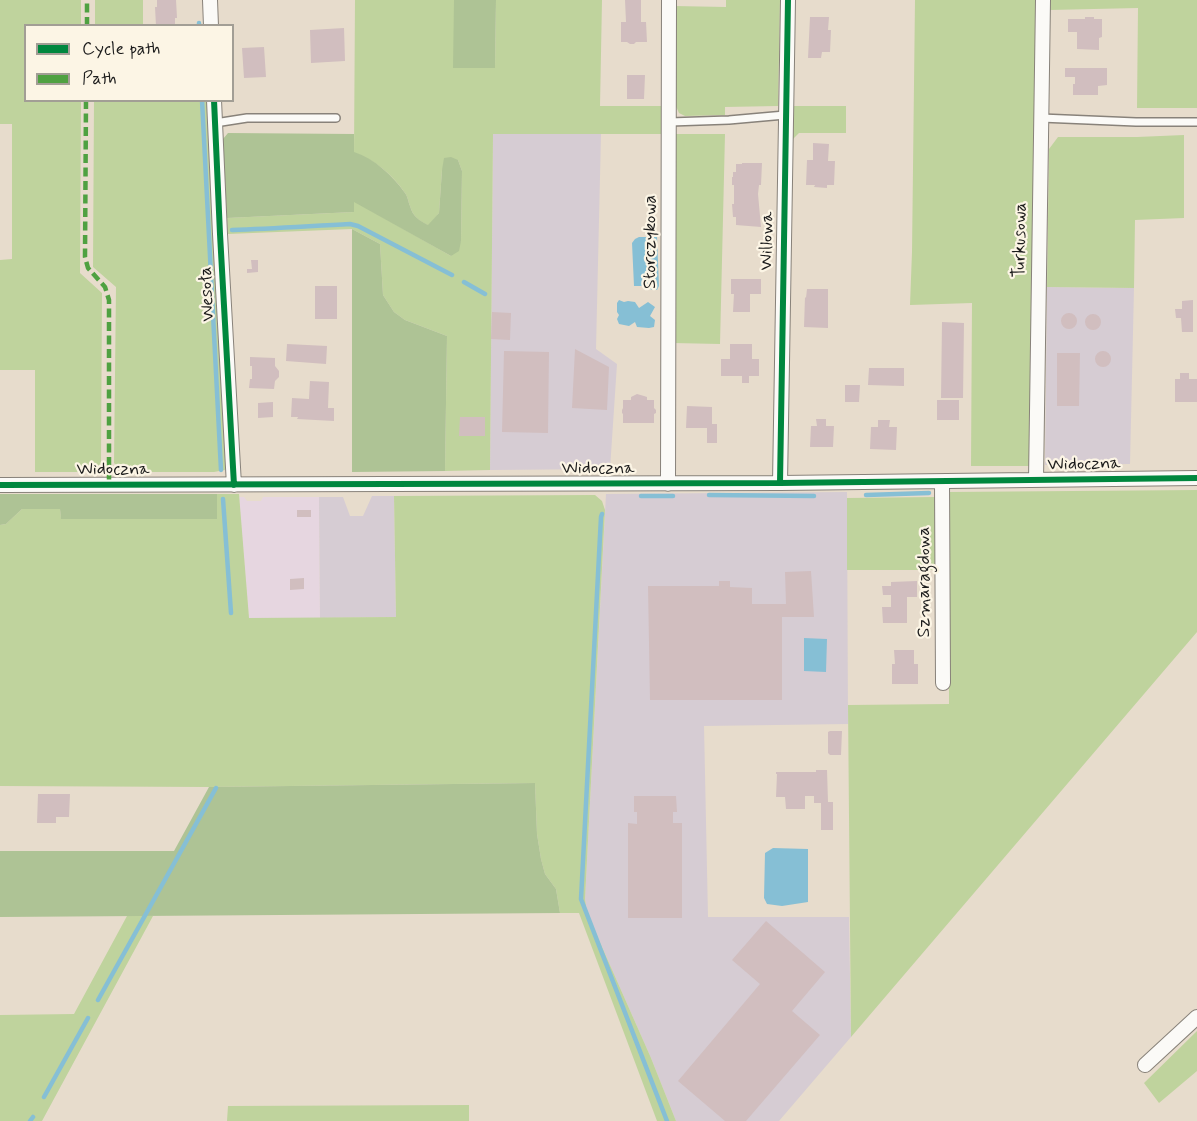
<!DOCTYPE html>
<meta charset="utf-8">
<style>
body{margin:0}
#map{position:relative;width:1197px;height:1121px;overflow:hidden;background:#e7dccc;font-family:Mynerve,sans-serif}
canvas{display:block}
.legend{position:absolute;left:24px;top:24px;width:210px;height:78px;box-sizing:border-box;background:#fcf5e5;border:2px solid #a29e95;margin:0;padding:8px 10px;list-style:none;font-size:18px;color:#1c1c1c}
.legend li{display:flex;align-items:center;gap:12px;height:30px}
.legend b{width:30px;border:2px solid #a29e95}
</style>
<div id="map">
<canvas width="1197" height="1121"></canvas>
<ul class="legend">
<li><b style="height:8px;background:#00873e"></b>Cycle path</li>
<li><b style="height:8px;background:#4fa141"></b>Path</li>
</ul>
</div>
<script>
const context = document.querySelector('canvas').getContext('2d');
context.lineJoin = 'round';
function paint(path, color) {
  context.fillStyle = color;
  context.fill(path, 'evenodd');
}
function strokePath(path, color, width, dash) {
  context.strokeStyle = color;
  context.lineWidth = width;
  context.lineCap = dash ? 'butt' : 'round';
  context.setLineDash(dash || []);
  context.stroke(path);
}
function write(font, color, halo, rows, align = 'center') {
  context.font = font + ' Mynerve,sans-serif';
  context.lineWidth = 4.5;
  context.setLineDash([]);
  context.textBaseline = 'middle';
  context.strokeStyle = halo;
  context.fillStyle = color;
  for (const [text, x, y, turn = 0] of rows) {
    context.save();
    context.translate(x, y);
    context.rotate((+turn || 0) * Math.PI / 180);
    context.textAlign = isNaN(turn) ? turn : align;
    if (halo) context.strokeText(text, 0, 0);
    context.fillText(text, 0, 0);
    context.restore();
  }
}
paint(new Path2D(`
 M239,497H244L247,501H261L263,497H319L320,618H249Z`), '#e6d6e0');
paint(new Path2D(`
 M493,134H601L596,349L617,364L610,469L490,470Z
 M1047,287L1134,288L1130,464L1045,465Z
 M847,492L848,724L704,726L708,917H849L851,1037L779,1121H676L651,1058L587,913L585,899L606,494Z
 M372,496H394L396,617L320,618L319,497H343L350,516H363Z`), '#d6ccd3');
paint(new Path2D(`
 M0,0H81V25L26,26V100L81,101L80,273L102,293L101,463L92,472H35V370H0V260L12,259V124H0Z
 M95,0H143V25H95Z
 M355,0H454V68H495L496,0H602L600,106H664V134H493L490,470L445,471L447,336L405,320L394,312L383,295L380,244L352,229L228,234L227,218L354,212V201L451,256L461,241L462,171L458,160L442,170L439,213L429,226C419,220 413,217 410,206C408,201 408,197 405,193C393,175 374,159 354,153Z
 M726,0H780L778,106L725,107V115L685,116L679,113L675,104L674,6L726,7Z
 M915,0H1036L1030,466H971L972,303L910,305L912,252Z
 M1050,0H1197V108H1137L1138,8L1050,10Z
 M94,101H210L227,467L225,470L214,472H123L114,463L116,287L93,267Z
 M791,106H846V133H799L791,141Z
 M674,134H725L720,344L673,343Z
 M1184,135V218L1135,220L1134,288L1047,287L1049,149L1058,137H1137Z
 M1197,490V632L851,1037L848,705L949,704V492Z
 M217,494H239L249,618L396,617L394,496L595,495L602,501L605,510L585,899L587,913L651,1058L676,1121H657L579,913H560L556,889L545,874L541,859L537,834L535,783L209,787L0,786V525L6,524L22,509H60L61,518L217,519Z
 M935,497V570H847V498Z
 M127,916H153L42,1121H0V1015L74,1014Z
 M1197,1031V1071L1159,1103L1144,1083Z
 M469,1105V1121H227L228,1106Z`), '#bfd39d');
paint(new Path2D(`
 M454,0H496L495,68H453Z
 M228,133L354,134V152C375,159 392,175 405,193C408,197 408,201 410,206C413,217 419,220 428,225L439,213L442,170L444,158L451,157L458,160L462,171L461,241L459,251L451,256L354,202V212L227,218L223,139Z
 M352,229L380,244L383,295L394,312L405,320L447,336L445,471L352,472Z
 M0,494H217V519H61L60,509H22L6,524L0,525Z
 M535,783L537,834L541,859L545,874L556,889L560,913L0,917V851H174L209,787Z`), '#aec395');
paint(new Path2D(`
 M639,237H657L659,286L657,290H652L646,286H634L632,243L635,239Z
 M619,300L624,302L628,301L635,302L639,308L648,302L655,307L650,316L655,320L654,327L649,328L637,327L635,322L629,326L619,324L617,319L619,315L617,312V303Z
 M804,638L827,639L826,672L804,671Z
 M773,848L808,849V902L782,906L767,904L764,898L765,853Z`), '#86bfd5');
strokePath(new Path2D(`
 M199,23V26
 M202,100L221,470
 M232,230C271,229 310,226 350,224L358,226L452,275
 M464,282L485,294
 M709,495L814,496
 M866,495L929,493
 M641,496H673
 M223,499L231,613
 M602,514L601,517L581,899L667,1121
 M98,1000L216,788
 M44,1097L88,1018
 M30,1121L33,1117`), '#86bfd5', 4.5);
paint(new Path2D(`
 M157,0H176L177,18H175V26H156L155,7H157Z
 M625,0H641V22H646L647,42H636L634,44H630L627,42H621V22H626Z
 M810,17H829L828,30H831L830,52H822L821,58H808Z
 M1085,17H1094V19H1102V37L1099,38V50L1077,49V32H1068V19H1085Z
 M344,28L345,61L311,63L310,30Z
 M264,47L266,77L244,78L242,48Z
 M1065,68H1107V85L1098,86V95H1073V84H1075V77H1065Z
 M627,75H645L644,99H627Z
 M813,143L829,144L828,161H835L834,185H827V188L814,187L815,185H806L807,160H813Z
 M742,163H762L761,185H759L758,194L761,227L736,225V217H733L732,204H734V185H732V177H733V172H736V164H742Z
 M251,260H258V272L247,273V269H252Z
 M731,279H761V294H750V312H733L734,294H731Z
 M315,286H337V319H315Z
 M807,289H828V328L804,327L805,297L806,298Z
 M1193,300V332H1182L1181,318H1176L1175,309H1182V301Z
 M492,312L511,313L510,340L491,339Z
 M1061 321a8 8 0 1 1 16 0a8 8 0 1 1-16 0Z
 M1085 322a8 8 0 1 1 16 0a8 8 0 1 1-16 0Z
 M942,322L964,323L963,398H941Z
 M287,344L327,346L326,364L286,361Z
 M730,344H752V359H759V376H749V383H742V376H721V359H730Z
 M575,349L609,367L607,410L572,408Z
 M1095 359a8 8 0 1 1 16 0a8 8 0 1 1-16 0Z
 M504,351L549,352L548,433L502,432Z
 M1057,353H1080L1079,406H1057Z
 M250,357L275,358V366L279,371V377L275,381L274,389L249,388L250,379H252V366H250Z
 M869,368H904V386L868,385Z
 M1180,373H1189V379H1197V402H1175V379H1180Z
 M310,381L329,382L328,408H334V421L297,419L298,417H291L292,398L309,399Z
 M845,385H860L859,402H845Z
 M637,394L644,396L647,397V400H654V408L656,410V413L654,414V423H623V414L622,413V410L623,408V400H631V397Z
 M937,400H959V420H937Z
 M273,402V417L258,418V403Z
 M687,406L712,407V424H717V443H707V428H686Z
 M460,417H485V436H459Z
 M816,419H826V426H834L833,447H810L811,426H817Z
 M878,420H890L889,427H897L896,450L870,449L871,427H878Z
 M297,510H311V517H297Z
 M811,571L814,617H782V700H650L648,586H719V581H730V587L752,588V604H786L785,572Z
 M304,578V589L290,590V579Z
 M917,581V597H907V623H883L882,607H891V595H883L882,586H891V582Z
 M894,650H914V664H918V684H892V664H895Z
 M830,731H842L841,755H830L828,753V732Z
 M816,770H827L828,802H833V830H821V803H814V796H805V809H786L785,797H776L777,774H776V772H816Z
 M38,794H70L69,817H56V823H37Z
 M634,796H676L677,812H673V823H682V918H628V823L637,824V812H634Z
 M766,921L825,972L792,1011L820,1035L746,1121H725L678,1081L760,984L732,960Z`), '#d1bebf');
const lane = new Path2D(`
 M1041,118L1136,122H1197
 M670,122L729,120L785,115
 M215,123L247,118H336`);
const street = new Path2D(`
 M210,0L211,26
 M214,100L220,234L234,485
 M1036,480L1043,0
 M942,482L943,683
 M780,483L788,0
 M668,484L669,0
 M0,485L780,483L1197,478
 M1145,1065L1197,1017`);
strokePath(lane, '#88827a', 10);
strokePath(street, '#88827a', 16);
strokePath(lane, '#fbfaf7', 7);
strokePath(street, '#fbfaf7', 14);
strokePath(new Path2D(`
 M87,26V0
 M86,100L85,257L88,268L105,287L109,300V485`), '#4fa141', 4.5, [9, 4.5]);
strokePath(new Path2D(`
 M214,100L220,234L234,485
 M780,483L788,0
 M0,485L780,483L1197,478`), '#00873e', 6);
write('18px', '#1c1c1c', '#fcf5e5', [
 ["Turkusowa",1021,240,-89],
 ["Willowa",768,241,-89],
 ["Storczykowa",651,242,-90],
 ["Wesoła",208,294,-93],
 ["Widoczna",1084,465,-1],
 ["Widoczna",598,469],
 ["Widoczna",113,470],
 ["Szmaragdowa",925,582,-90]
]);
</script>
